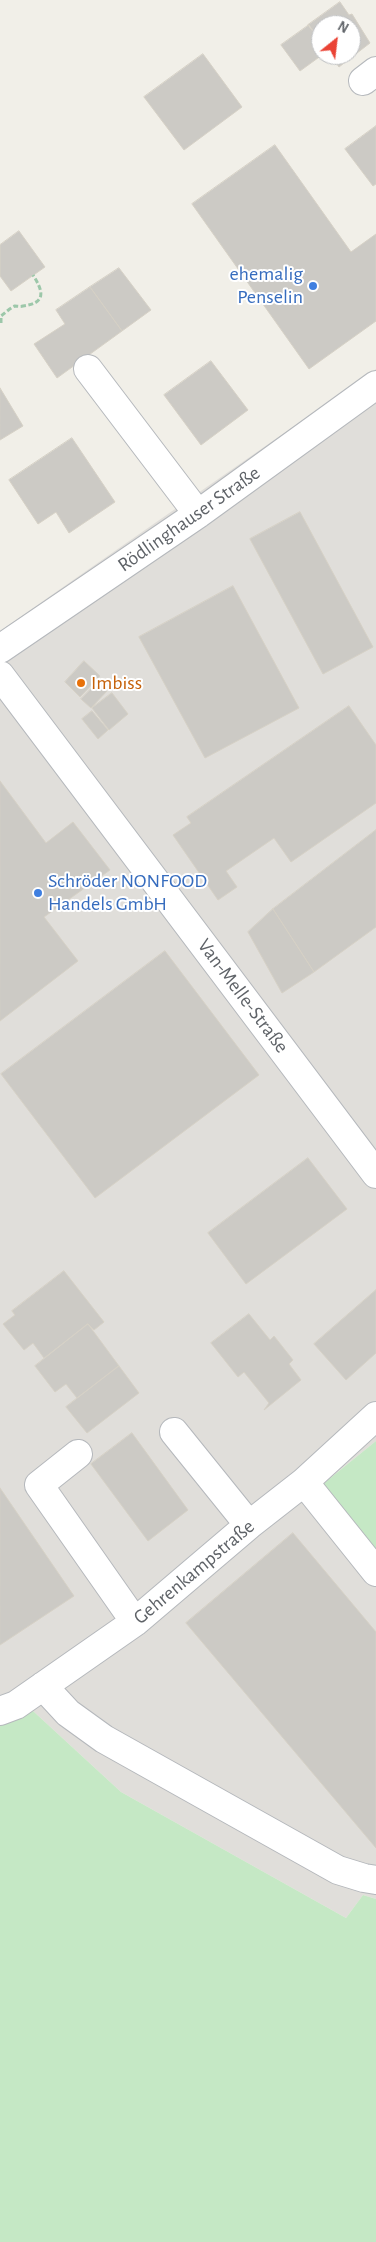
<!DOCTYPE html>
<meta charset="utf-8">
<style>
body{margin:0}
#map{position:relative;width:376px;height:2242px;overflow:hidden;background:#f1efe8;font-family:"Alegreya Sans",sans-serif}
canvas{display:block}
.north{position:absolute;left:311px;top:15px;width:50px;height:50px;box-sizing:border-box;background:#fff;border:1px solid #bfc1c3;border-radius:50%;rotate:29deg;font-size:14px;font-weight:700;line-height:20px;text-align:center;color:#5f6368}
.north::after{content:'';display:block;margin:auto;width:18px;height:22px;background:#ea4335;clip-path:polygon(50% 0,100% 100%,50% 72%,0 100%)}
</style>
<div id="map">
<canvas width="376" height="2242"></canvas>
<div class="north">N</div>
</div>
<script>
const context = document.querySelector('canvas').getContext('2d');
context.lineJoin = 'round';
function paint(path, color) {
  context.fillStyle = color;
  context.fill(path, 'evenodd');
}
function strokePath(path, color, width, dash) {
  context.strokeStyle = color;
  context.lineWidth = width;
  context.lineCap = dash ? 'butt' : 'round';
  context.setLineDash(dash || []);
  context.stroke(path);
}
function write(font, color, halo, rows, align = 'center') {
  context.font = font + ' "Alegreya Sans",sans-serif';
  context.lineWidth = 4;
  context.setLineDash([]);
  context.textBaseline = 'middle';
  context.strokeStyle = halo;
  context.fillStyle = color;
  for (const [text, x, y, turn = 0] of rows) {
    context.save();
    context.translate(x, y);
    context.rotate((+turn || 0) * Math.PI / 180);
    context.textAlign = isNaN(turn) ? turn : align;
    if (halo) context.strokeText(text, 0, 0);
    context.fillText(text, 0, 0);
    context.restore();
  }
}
paint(new Path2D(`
 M376,369V1441L323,1484L376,1550V1899L363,1895L346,1918L121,1792L33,1711L0,1724V631Z`), '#e0deda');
paint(new Path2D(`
 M376,1441V1550L323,1484Z
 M33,1711L121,1792L346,1918L363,1895L376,1899V2242H0V1724Z`), '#c5e8c5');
const building = new Path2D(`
 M340,2L349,15L352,14L370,43L339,67L330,55H351V25H321V42L308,25Z
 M309,25L321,42L322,55L300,71L281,45Z
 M203,54L242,107L184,150L144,97Z
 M376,126V184L373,186L345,149Z
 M275,145L351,252L376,234V321L309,369L192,204Z
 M19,231L45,267L11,291L0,276V245Z
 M119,268L151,310L122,331L90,287Z
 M90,287L122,331L57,378L34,344L65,324L56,310Z
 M211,361L248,410L201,445L164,395Z
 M0,388L23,426L0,440Z
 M72,438L115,502L69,533L56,512L38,524L9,480Z
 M300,512L373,647L323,674L250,539Z
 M233,586L299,708L205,758L139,637Z
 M84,661L100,676L80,697L65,682Z
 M98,682L107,691L91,708L81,699Z
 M112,693L128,714L109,730L92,708Z
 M349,706L376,745V803L291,862L274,838L226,871L237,887L218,900L173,835L191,823L187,817Z
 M92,711L108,730L98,739L82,719Z
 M0,781L46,843L73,822L110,870L44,917L78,961L0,1021Z
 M376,830V927L314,972L273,909Z
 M273,909L314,972L282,993L248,932Z
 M165,951L259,1075L95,1198L1,1074Z
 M308,1158L347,1209L246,1284L208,1233Z
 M64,1271L104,1322L94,1330L88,1324L44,1358L33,1343L24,1350L3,1324L15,1315L12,1311Z
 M376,1290V1353L346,1380L314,1344Z
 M249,1314L270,1340L274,1336L293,1360L289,1364L301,1380L264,1410L269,1403L244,1372L238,1377L211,1343Z
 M88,1324L119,1366L77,1398L66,1384L55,1392L35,1366Z
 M119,1366L139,1393L87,1433L66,1407Z
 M132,1433L188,1510L148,1541L91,1464Z
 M0,1488L74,1596L0,1645Z
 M293,1533L376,1632V1848L186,1623Z`);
paint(building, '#cccac5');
strokePath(building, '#d6d1c6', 1);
const minor = new Path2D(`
 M363,81L376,71
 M88,369L198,514
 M0,649L198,514L376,385
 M0,675L376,1174
 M174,1432L249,1525
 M78,1454L39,1485L135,1622
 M304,1482L376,1572
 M43,1686L68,1713L104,1739L338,1870L364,1878L376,1880
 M0,1711L16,1705L135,1622L249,1525L304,1482L376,1416`);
strokePath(minor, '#b5b8bc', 30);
strokePath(new Path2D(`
 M1,323V316C5,313 10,308 15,306C17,306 20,307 23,306C47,303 43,291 33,275`), '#9cc7a9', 3, [5, 2.5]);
strokePath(minor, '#fff', 28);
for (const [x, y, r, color] of [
 [313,286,5,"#3f7fe0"],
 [81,683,5,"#e8710a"],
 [38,893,5,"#3f7fe0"]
]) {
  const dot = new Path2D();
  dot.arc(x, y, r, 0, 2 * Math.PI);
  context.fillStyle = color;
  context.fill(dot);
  strokePath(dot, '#fff', 2);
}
write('20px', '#366cbe', '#fff', [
 ["ehemalig",303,274],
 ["Penselin",303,297],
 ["Schröder NONFOOD",48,881,"left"],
 ["Handels GmbH",48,904,"left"]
], 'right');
write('20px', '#5f6368', '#fff', [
 ["Rödlinghauser Straße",189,519,-35],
 ["Van-Melle-Straße",243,996,53],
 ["Gehrenkampstraße",194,1572,-40]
]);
write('20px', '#c56008', '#fff', [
 ["Imbiss",91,683]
], 'left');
</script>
